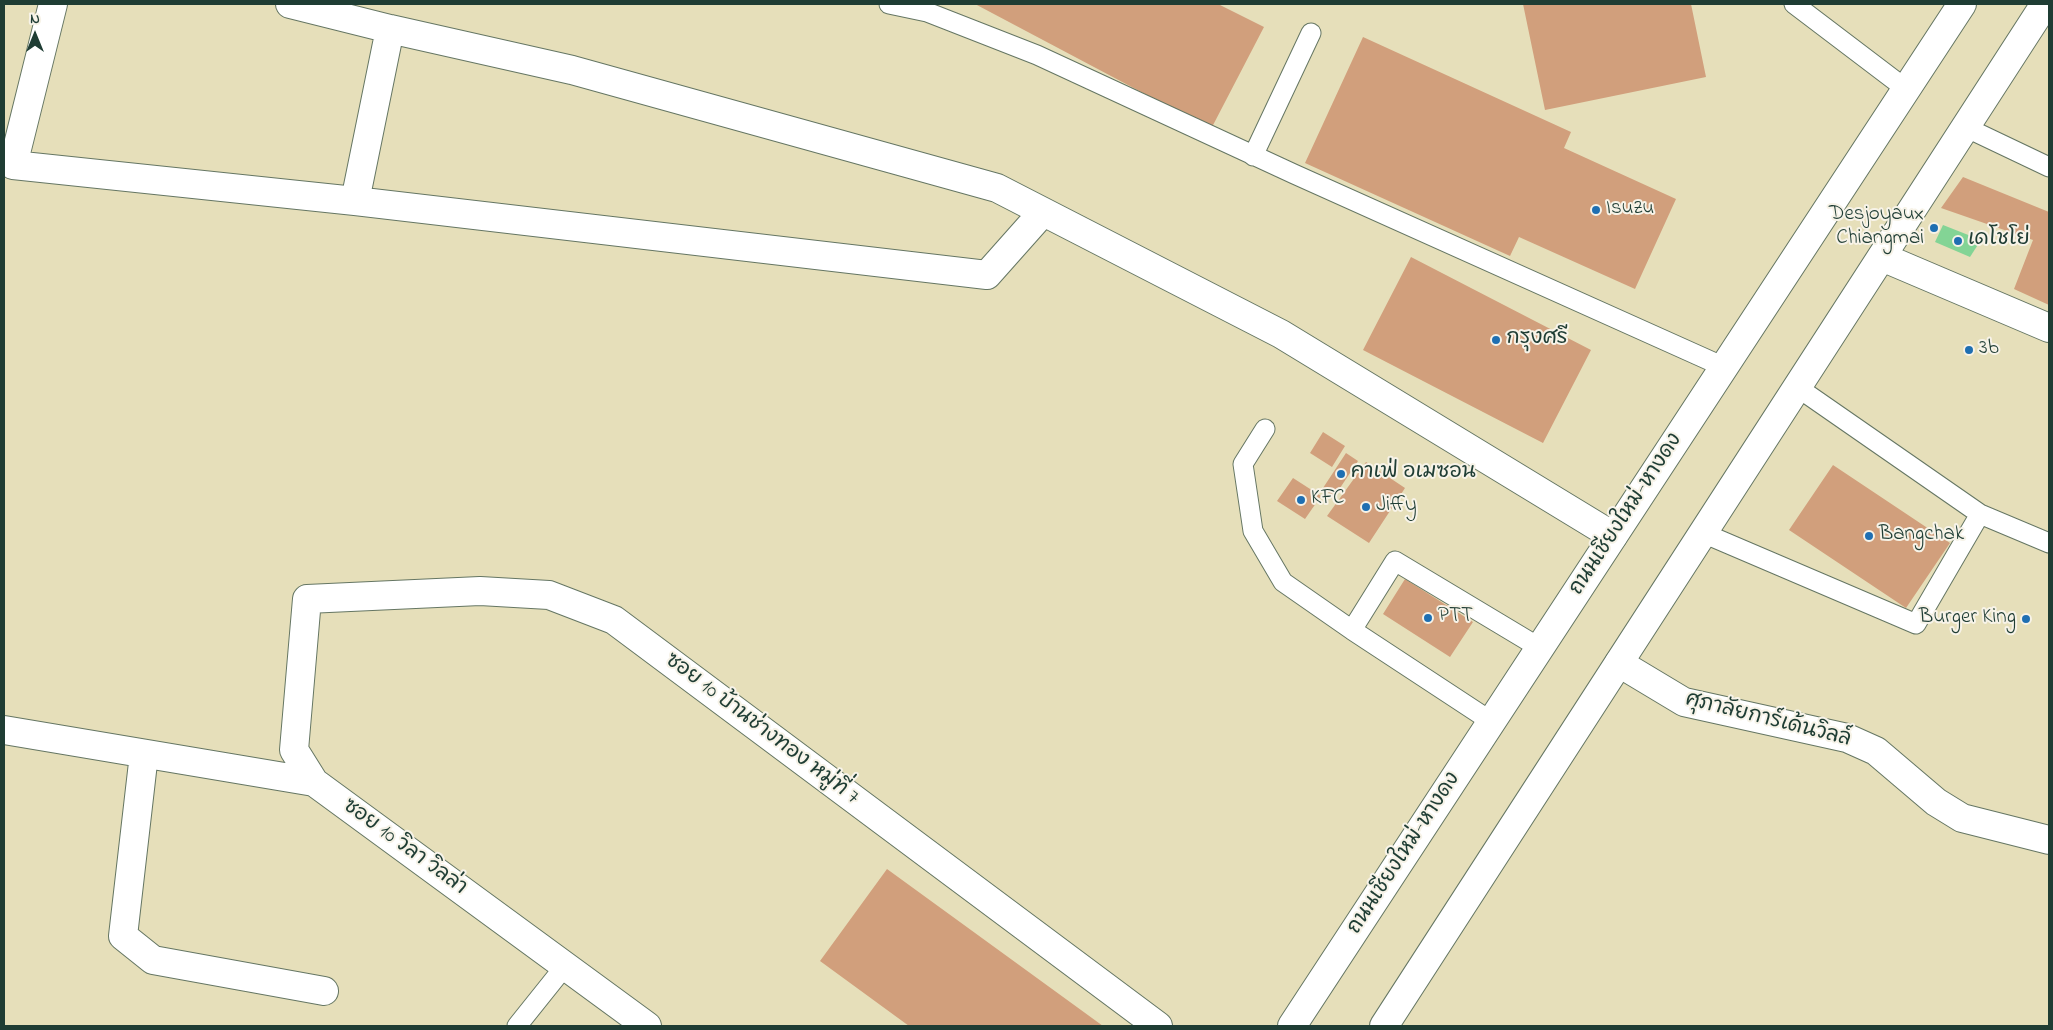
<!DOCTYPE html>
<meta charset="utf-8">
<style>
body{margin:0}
#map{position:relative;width:2053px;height:1030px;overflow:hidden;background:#e6dfba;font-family:"Indie Flower",sans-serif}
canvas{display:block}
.frame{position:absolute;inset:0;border:5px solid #1f3d34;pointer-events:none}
.north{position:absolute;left:10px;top:10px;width:50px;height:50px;-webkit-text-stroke:4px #f7f3e8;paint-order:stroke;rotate:0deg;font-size:14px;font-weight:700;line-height:20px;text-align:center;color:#1f3d34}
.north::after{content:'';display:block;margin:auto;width:18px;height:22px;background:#1f3d34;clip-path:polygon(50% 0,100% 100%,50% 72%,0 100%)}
</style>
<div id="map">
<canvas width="2053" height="1030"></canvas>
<div class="frame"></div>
<div class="north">N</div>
</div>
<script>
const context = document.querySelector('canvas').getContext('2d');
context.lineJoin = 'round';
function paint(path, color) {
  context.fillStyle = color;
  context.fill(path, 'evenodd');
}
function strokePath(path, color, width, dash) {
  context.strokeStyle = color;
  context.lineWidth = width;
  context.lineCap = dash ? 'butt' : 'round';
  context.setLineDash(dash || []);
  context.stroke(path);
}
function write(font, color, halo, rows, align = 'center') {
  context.font = font + ' "Indie Flower","Playpen Sans Thai",sans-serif';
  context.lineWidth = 4;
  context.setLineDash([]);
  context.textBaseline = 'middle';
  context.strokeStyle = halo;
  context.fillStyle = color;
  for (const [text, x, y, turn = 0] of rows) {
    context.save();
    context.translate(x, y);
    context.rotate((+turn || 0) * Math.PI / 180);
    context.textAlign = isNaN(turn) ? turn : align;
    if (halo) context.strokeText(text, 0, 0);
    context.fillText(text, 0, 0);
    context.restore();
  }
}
paint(new Path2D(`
 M1943,225L1981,240L1970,257L1935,242Z`), '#83d495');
paint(new Path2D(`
 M975,4H1218L1264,27L1211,129Z
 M1523,4H1691L1706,77L1545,110Z
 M1363,37L1571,132L1564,148L1676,199L1635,289L1519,237L1510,256L1305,163Z
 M1963,177L2049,212V305L2014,289L2033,240L1941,208Z
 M1411,257L1591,350L1543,443L1363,350Z
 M1323,432L1345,446L1332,467L1310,453Z
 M1346,453L1358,461L1334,497L1323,488Z
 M1366,462L1405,488L1369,543L1327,516Z
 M1833,465L1950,543L1906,608L1789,530Z
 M1293,478L1321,496L1305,519L1277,501Z
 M1405,579L1473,622L1450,657L1383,614Z
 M887,869L1103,1026H909L820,961Z`), '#d19f7c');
const service = new Path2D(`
 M889,4L927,12L1037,55L1294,174L1724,367
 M1794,4L1906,89
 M1965,127L2049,167
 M1253,156L1311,33
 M1265,429L1243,464L1253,531L1283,582L1352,630
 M1980,514L2049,543
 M1703,533L1916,624L1980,514L1797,387
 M1492,722L1352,630L1395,561L1540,648
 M517,1026L565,966`);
const minor = new Path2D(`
 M53,4L13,165L355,201L987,275L1043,212
 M290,4L390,29L572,70L997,188L1281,334L1613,536
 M355,201L390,29
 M1882,257L2049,328
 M1619,663L1684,702L1847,738L1876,751L1936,802L1962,818L2049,840
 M4,730L314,782
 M144,754L123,936L153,960L324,991
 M647,1026L314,782L294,750L307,599L480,591L549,595L614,620L1158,1026`);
const primary = new Path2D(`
 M1292,1026L1962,4
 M1384,1026L2045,4`);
strokePath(service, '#657663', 21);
strokePath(minor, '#657663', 30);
strokePath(primary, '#657663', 30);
strokePath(service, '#fff', 19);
strokePath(minor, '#fff', 28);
strokePath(primary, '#fff', 28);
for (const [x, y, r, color] of [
 [1596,210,5,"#1f6fb2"],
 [1934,228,5,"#1f6fb2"],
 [1958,241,5,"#1f6fb2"],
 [1496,340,5,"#1f6fb2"],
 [1969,350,5,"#1f6fb2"],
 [1341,474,5,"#1f6fb2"],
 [1301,500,5,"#1f6fb2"],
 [1366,507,5,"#1f6fb2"],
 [1869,536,5,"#1f6fb2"],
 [1428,618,5,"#1f6fb2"],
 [2026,619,5,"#1f6fb2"]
]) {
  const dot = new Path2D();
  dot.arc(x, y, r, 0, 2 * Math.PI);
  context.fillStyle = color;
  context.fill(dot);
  strokePath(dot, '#f7f3e8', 2);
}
write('21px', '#1f3d34', '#f7f3e8', [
 ["Isuzu",1606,210],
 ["Desjoyaux",1924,216,"right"],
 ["Chiangmai",1924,240,"right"],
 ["เดโชโย่",1968,241],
 ["กรุงศรี",1506,340],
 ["3b",1979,350],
 ["คาเฟ่ อเมซอน",1351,474],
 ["KFC",1311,500],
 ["Jiffy",1376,507],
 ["Bangchak",1879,536],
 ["PTT",1438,618],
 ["Burger King",2016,619,"right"]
], 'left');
write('21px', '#1f3d34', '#f7f3e8', [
 ["ถนนเชียงใหม่-หางดง",1627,515,-57],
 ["ศุภาลัยการ์เด้นวิลล์",1768,721,14],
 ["ซอย 10 บ้านช่างทอง หมู่ที่ 7",761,730,37],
 ["ซอย 10 วิลา วิลล่า",404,848,36],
 ["ถนนเชียงใหม่-หางดง",1405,854,-57]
]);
</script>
